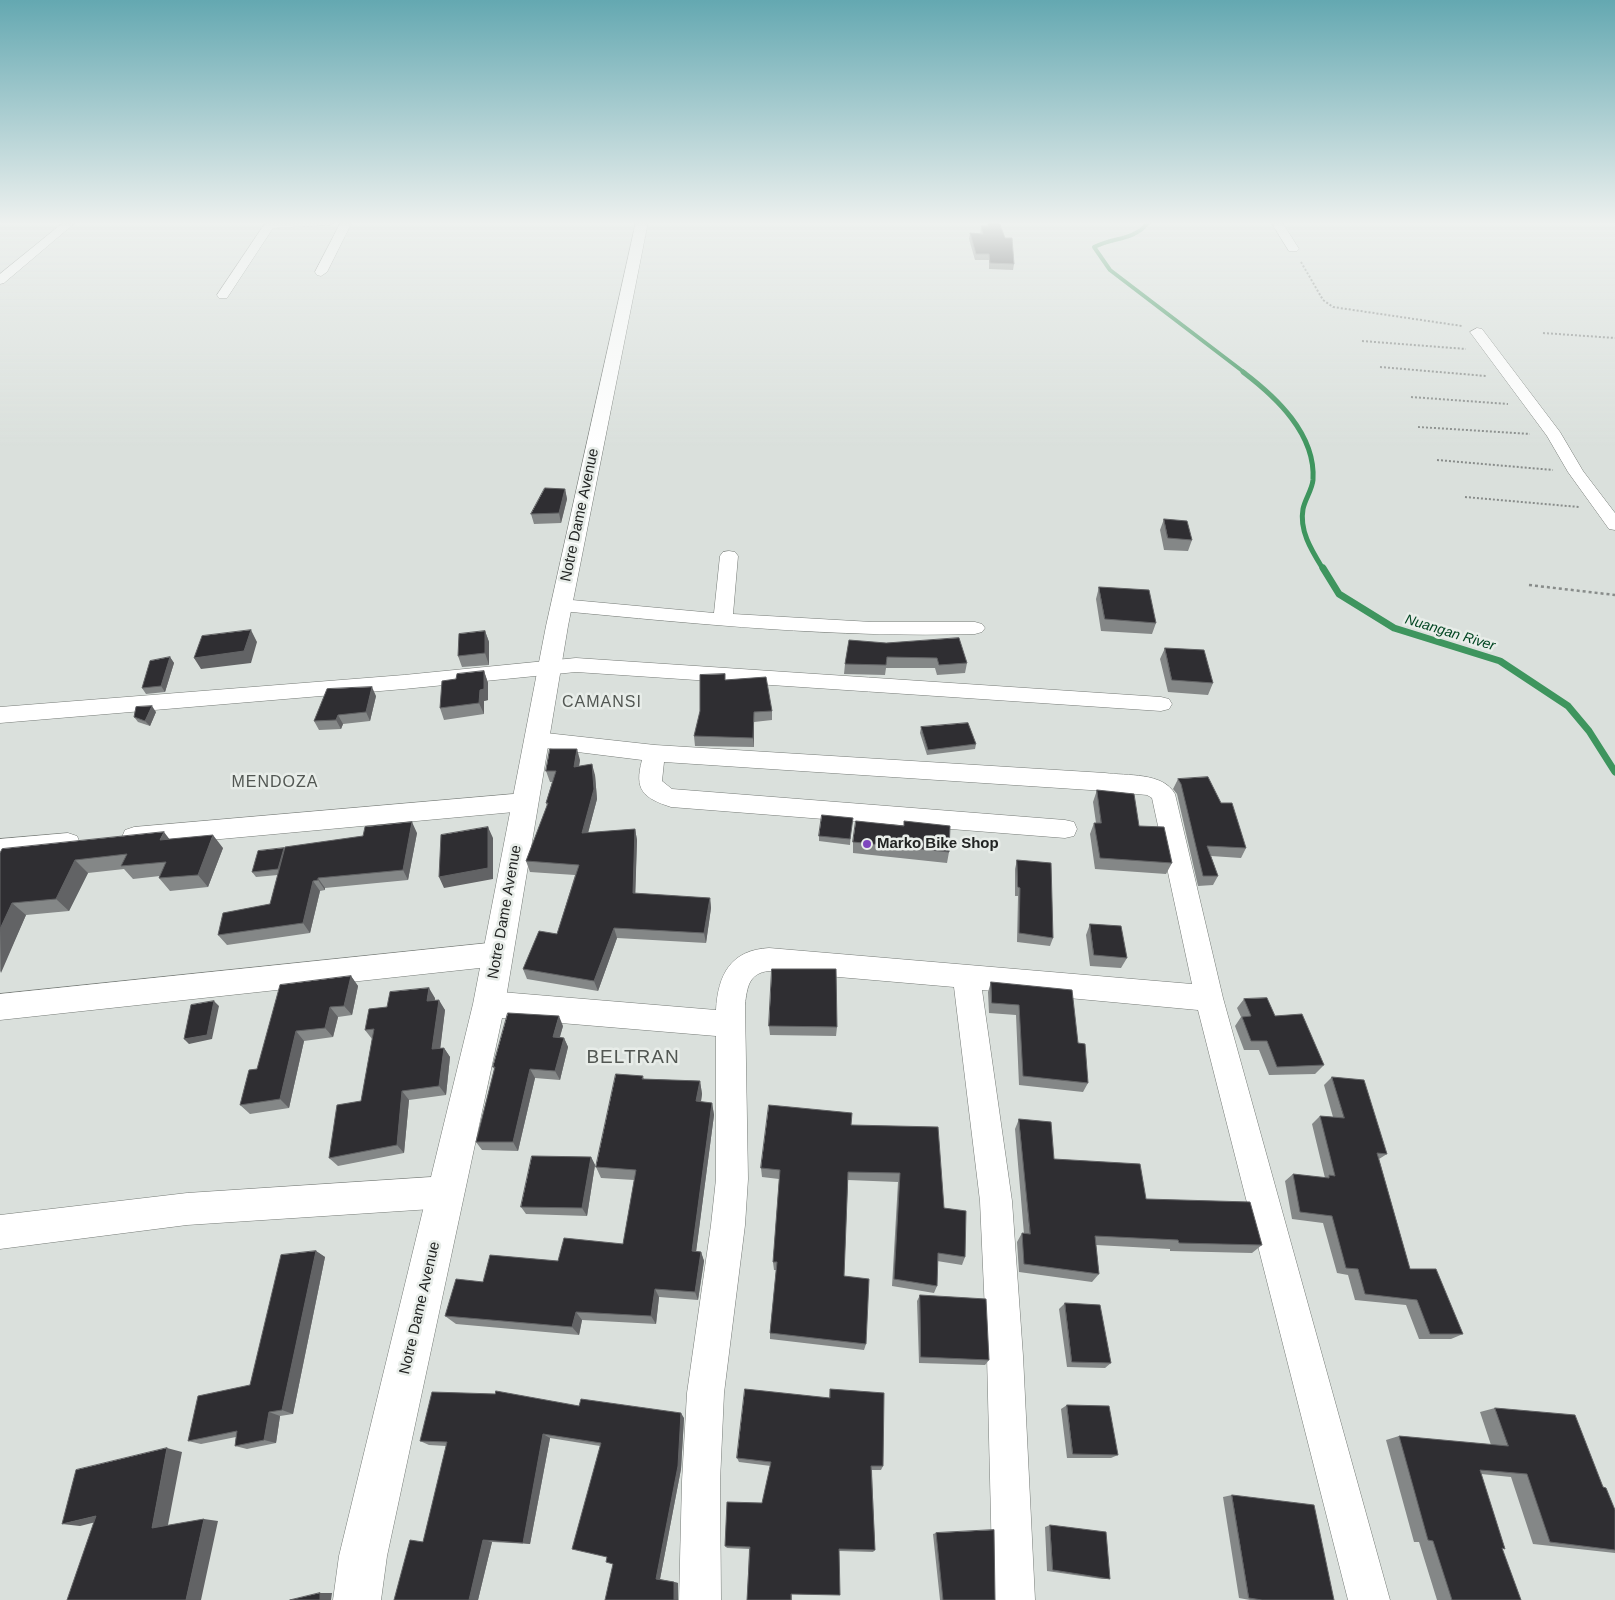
<!DOCTYPE html>
<style>
body{margin:0}
canvas{display:block;background:#dae0dc}
</style>
<canvas width="1615" height="1600"></canvas>
<script>
const context = document.querySelector('canvas').getContext('2d');
context.lineJoin = 'round';
function strokePath(path, color, width, dash) {
  context.strokeStyle = color;
  context.lineWidth = width;
  context.lineCap = dash ? 'butt' : 'round';
  context.setLineDash(dash || []);
  context.stroke(path);
}
function paint(path, color) {
  context.fillStyle = color;
  context.fill(path, 'evenodd');
}
function write(font, color, halo, rows, align = 'center') {
  context.font = font + ' Arial,sans-serif';
  context.lineWidth = 5;
  context.setLineDash([]);
  context.textBaseline = 'middle';
  context.strokeStyle = halo;
  context.fillStyle = color;
  for (const [text, x, y, turn = 0] of rows) {
    context.save();
    context.translate(x, y);
    context.rotate((+turn || 0) * Math.PI / 180);
    context.textAlign = isNaN(turn) ? turn : align;
    if (halo) context.strokeText(text, 0, 0);
    context.fillText(text, 0, 0);
    context.restore();
  }
}
strokePath(new Path2D(`
 M1149,222C1132,242 1115,236 1094,247L1110,270L1245,373`), '#3e955e', 4);
strokePath(new Path2D(`
 M1243,372C1276,397 1316,434 1313,480C1312,490 1305,499 1303,509C1299,531 1312,551 1323,569`), '#3e955e', 5);
strokePath(new Path2D(`
 M1323,568L1339,594L1394,628L1500,661L1568,706L1589,731L1615,772`), '#3e955e', 7);
const minor = new Path2D(`
 M64,222H76L4,283L0,284V274Z
 M266,222H335L330,225L273,228L227,298H219L217,295Z
 M341,222H352L327,272L321,276L317,275L315,272Z
 M1271,222H1282L1299,249L1297,251H1289Z
 M1477,328L1482,329L1560,432L1583,471L1615,513V530L1609,529L1568,472L1547,436L1470,332Z
 M729,551L735,552L738,556L733,614L872,622H975L982,624L985,628L982,632L975,634C836,638 699,624 561,611L554,609L551,605L554,601L561,599L714,613L720,556L723,552Z
 M576,658L1161,697L1169,699L1172,704L1169,709L1161,711L576,672L404,689L0,723V707L404,675Z
 M537,732L655,745L1105,773C1127,776 1163,772 1175,794L1223,998L1390,1600H1348L1198,1010L982,990L1012,1201L1023,1356L1035,1600H993L987,1356L980,1201L954,987L769,971C749,973 747,987 745,1005L748,1179L745,1225L724,1393L720,1481L721,1600H679L682,1481L687,1393L711,1225L716,1179V1036L489,1017L479,1013L475,1004L479,995L489,991L716,1010C718,974 731,950 769,948L1192,984L1152,798L1147,795L1105,791L664,762L662,781L672,789L1065,820L1074,822L1077,829L1074,836L1065,838L671,807C643,798 634,790 642,760L529,746L526,740L529,734Z
 M525,793L533,796L537,802L533,808L525,811L134,847L125,844L122,837L125,830L134,827Z
 M68,833L77,836L80,843L77,850L68,853L0,859V839Z
 M498,942L508,946L512,954L508,962L498,966L0,1020V994Z
 M447,1176L458,1181L463,1192L458,1203L447,1208L187,1225L0,1249V1215L187,1193Z`);
const tertiary = new Path2D(`
 M636,222H648L568,626L505,1004L387,1556L381,1600H333L339,1556L473,1004L546,626Z`);
strokePath(minor, '#767b77', 1);
strokePath(tertiary, '#767b77', 1);
strokePath(new Path2D(`
 M1301,262L1323,300L1333,307L1462,326
 M1543,333L1615,338
 M1362,341L1466,349
 M1380,367L1486,376
 M1411,397L1508,404
 M1418,427L1530,434
 M1437,460L1553,470
 M1465,497L1579,507`), '#888c8a', 2, [2, 2]);
strokePath(new Path2D(`
 M1529,585L1615,595`), '#888c8a', 2.5, [3, 3]);
paint(minor, '#fff');
paint(tertiary, '#fff');
paint(new Path2D(`
 M987,222H999L1014,264L1013,270L989,269V260H975L969,239L970,233L980,234L981,226H987Z
 M565,489L567,499L561,523L534,524L531,514Z
 M1164,519L1192,540L1188,551L1164,550L1160,530Z
 M1099,587L1156,623L1152,634L1101,631L1096,599Z
 M485,631L489,642V665L462,667L458,656Z
 M849,640L967,663L965,673L937,675L935,668H886L885,675L844,674L845,664Z
 M1165,648L1213,683L1208,695L1168,692L1160,659Z
 M170,657L174,663L165,692L146,694L142,688Z
 M484,671L488,683V700L484,701V714L444,720L440,708Z
 M726,680L772,711V720L754,722V747L695,746L694,736Z
 M376,696L370,721L343,724L341,729L319,730L314,721Z
 M156,712L150,726L138,722L134,717Z
 M921,727L976,744L975,749L927,755L920,733Z
 M580,760L579,766L595,775L597,799L588,833L635,829L637,840L635,894L710,898L711,908L706,943L617,938L598,991L527,979L523,969L557,934L575,875L530,872L526,861L547,806L546,803L552,782H550L546,771Z
 M1178,779L1246,848L1241,858L1211,856L1218,876L1213,885L1198,886L1177,794L1173,789Z
 M1097,790L1139,826L1172,863L1166,874L1095,869L1090,834L1094,823H1096L1093,802Z
 M852,823L850,845L819,841V836Z
 M417,833L408,880L325,888V890L320,891L310,933L227,945L218,935L270,904L278,875L256,877L252,872L284,848V849Z
 M170,839L223,848L208,887L170,891L159,878L160,876L133,879L124,869L88,873L69,911L26,915L0,973V853Z
 M853,842L949,852L947,863L853,853Z
 M1017,860L1053,938L1050,946L1017,942L1018,896H1015V869Z
 M1090,924L1127,958L1121,968L1090,966L1086,935Z
 M351,976L358,986L352,1015L338,1017L333,1037L304,1041L289,1108L250,1114L240,1105L257,1069Z
 M991,982L1078,1043L1088,1083L1083,1092L1019,1085L1016,1015L989,1013L988,992Z
 M435,998V1000L445,1010L440,1048H444L450,1057L446,1095L409,1100L404,1153L338,1166L329,1158L361,1101L372,1039L365,1030L387,1007Z
 M1244,999L1275,1016L1324,1065L1315,1074L1269,1075L1259,1050H1244L1235,1026L1241,1017L1237,1008Z
 M563,1026L560,1037L564,1038L568,1047L560,1080L535,1078L518,1151L482,1150L476,1142L494,1069L493,1067Z
 M769,1026L837,1027L836,1036L770,1035Z
 M643,1076L644,1079L700,1081L702,1094L701,1102L712,1103L714,1115L696,1251L701,1252L704,1261L698,1300L659,1297L656,1324L582,1320L579,1335L456,1324L445,1316L483,1282L623,1244L634,1180L601,1178L596,1167Z
 M1332,1077L1387,1154L1379,1159L1410,1269L1463,1334L1451,1339H1419L1406,1305L1355,1300L1348,1275L1337,1273L1323,1223L1292,1219L1285,1181L1293,1174L1325,1178L1312,1124L1320,1116L1333,1117L1324,1085Z
 M1019,1119L1054,1159L1146,1199L1262,1245L1252,1253L1170,1251V1249L1096,1245L1099,1274L1092,1282L1019,1272L1017,1242L1022,1233L1024,1234L1015,1129Z
 M851,1125L944,1208L965,1257L962,1265L937,1261V1286L934,1293L892,1286L898,1182L848,1180L844,1276L866,1344L864,1350L770,1339V1333L776,1270H774L773,1262L779,1179L762,1177L761,1168Z
 M591,1157L595,1165L587,1216L526,1214L521,1207Z
 M316,1251L325,1257L293,1414L280,1416L276,1443L247,1449L235,1446L236,1437L201,1444L188,1441L250,1385Z
 M920,1295L989,1360L985,1365L919,1363L917,1301Z
 M1065,1303L1111,1363L1105,1368L1067,1367L1059,1309Z
 M830,1389L883,1466L881,1470H872L875,1550L873,1552L839,1551L792,1594V1600H747L749,1549L727,1548L725,1546L762,1503L771,1466L739,1462L737,1458L829,1398Z
 M1067,1405L1118,1455L1111,1458H1067L1061,1409Z
 M579,1406L684,1418L681,1469L660,1579L678,1583V1600L613,1564L607,1557L600,1446L550,1438L530,1544L492,1542L478,1600H394L423,1542L446,1446L429,1445L420,1441Z
 M1495,1408L1603,1487L1615,1510V1553L1533,1544L1511,1477L1481,1474L1505,1549H1502L1521,1600H1437L1419,1542H1414L1386,1440L1399,1436L1491,1445L1480,1412Z
 M1232,1495L1334,1600H1250L1239,1598L1223,1497Z
 M1050,1525L1110,1579H1102L1047,1571L1045,1527Z
 M936,1533L995,1600H940L933,1534Z`), '#848787');
paint(new Path2D(`
 M565,489L567,499L561,523L559,513Z
 M251,630L257,642L251,663L201,669L194,658Z
 M485,631L489,642V665L485,653Z
 M170,657L174,663L165,692L161,686Z
 M484,671L488,683V700L484,701V714L479,703L480,690Z
 M372,687L376,696L370,721L366,712Z
 M152,706L156,712L150,726L145,721Z
 M754,712V747L753,738Z
 M338,715L343,724L341,729L336,720Z
 M577,749L580,760L577,778L574,767Z
 M592,764L595,775L597,799L585,844L582,833Z
 M412,822L417,833L408,880L403,870Z
 M488,827L493,838V879L444,888L439,877Z
 M635,829L637,840L635,904L633,893Z
 M164,832L174,845L160,840Z
 M213,835L223,848L208,887L198,875Z
 M284,848L288,853L282,874L278,869Z
 M75,860L88,873L69,911L56,899Z
 M318,878L325,888V890L318,880Z
 M313,881L320,891L310,933L303,923Z
 M710,898L711,908L706,943L704,933Z
 M12,903L26,915L1,973L0,929Z
 M614,928L617,938L598,991L594,981Z
 M351,976L358,986L352,1015L344,1006Z
 M429,988L435,998L433,1011L427,1001Z
 M439,1000L445,1010L439,1059L432,1049Z
 M214,1001L219,1006L212,1039L189,1044L184,1039Z
 M330,1007L338,1017L333,1037L325,1028Z
 M559,1016L563,1026L557,1046L553,1037Z
 M296,1031L304,1041L289,1108L280,1099Z
 M564,1038L568,1047L560,1080L555,1071Z
 M444,1048L450,1057L446,1095L439,1086Z
 M530,1069L535,1078L518,1151L513,1142Z
 M700,1081L702,1094L699,1113L696,1101Z
 M402,1091L409,1100L404,1153L397,1145Z
 M712,1103L714,1115L695,1260L692,1251Z
 M591,1157L595,1165L587,1216L582,1208Z
 M316,1251L325,1257L293,1414L282,1410Z
 M701,1252L704,1261L698,1300L695,1292Z
 M655,1289L659,1297L656,1324L651,1316Z
 M576,1312L582,1320L579,1335L572,1327Z
 M269,1412L280,1416L276,1443L264,1440Z
 M681,1413L684,1418L681,1469L660,1579H656Z
 M543,1434L550,1438L530,1544L523,1543Z
 M167,1448L182,1452L167,1530L152,1528Z
 M96,1516L112,1518L80,1526L62,1524Z
 M204,1519L218,1521L201,1600H186Z
 M483,1540L492,1542L478,1600H469Z
 M674,1582L678,1583V1600H674Z
 M320,1593H332L331,1600H320Z`), '#626365');
const building = new Path2D(`
 M988,222H999L1005,238H1012L1014,264L990,263L989,254H976L970,233L983,234L981,226H988Z
 M545,488L565,489L559,513L531,514Z
 M1164,519L1187,521L1192,540L1168,538Z
 M1099,587L1149,590L1156,623L1105,619Z
 M251,630L244,651L194,658L202,636Z
 M485,631V653L458,656L459,634Z
 M959,638L967,663L939,665L937,658L887,657L886,665L845,664L849,640L886,643Z
 M1165,648L1204,650L1213,683L1172,680Z
 M170,657L161,686L142,688L150,661Z
 M484,671V689L480,690L479,703L440,708L442,681L456,679L457,674Z
 M725,674V680L766,677L772,711L754,712L753,738L694,736L700,711V675Z
 M372,687L366,712L338,715L336,720L314,721L327,689Z
 M152,706L145,721L134,717L136,707Z
 M968,723L976,744L928,750L921,727Z
 M550,749H577L574,767L592,764L594,789L582,833L635,829L633,893L710,898L704,933L614,928L594,981L523,969L539,931L557,934L579,865L526,861L548,803H546L556,771H546Z
 M1208,777L1221,803H1232L1246,848L1207,846L1218,876H1203L1181,784L1178,779Z
 M1097,790L1134,794L1139,826L1164,827L1172,863L1100,858L1094,823H1101Z
 M822,815L853,818L850,839L819,836Z
 M856,821L904,826V821L950,826L949,852L853,842Z
 M412,822L403,870L318,878V880L313,881L303,923L218,935L223,913L270,904L285,847L363,836L365,827Z
 M488,827V868L439,877L441,835Z
 M164,832L160,840L213,835L198,875L159,878L166,862L121,866L127,854L75,860L56,899L12,903L0,929V853L2,849Z
 M284,848L278,869L252,872L258,851Z
 M1017,860L1051,863L1053,938L1019,933L1020,888L1018,887Z
 M1090,924L1121,926L1127,958L1094,955Z
 M772,969H836L837,1027L769,1026Z
 M351,976L344,1006L330,1007L325,1028L296,1031L280,1099L240,1105L249,1070L257,1069L280,985Z
 M991,982L1072,990L1078,1043L1085,1044L1088,1083L1023,1076L1019,1005L992,1003Z
 M429,988L427,1001L439,1000L432,1049L444,1048L439,1086L402,1091L397,1145L329,1158L337,1105L361,1101L374,1029L365,1030L369,1009L387,1007L390,992Z
 M1267,998L1275,1016L1302,1014L1324,1065L1277,1067L1267,1041H1251L1242,1017L1251,1016L1244,999Z
 M214,1001L207,1035L184,1039L191,1005Z
 M508,1013L559,1016L553,1037L564,1038L555,1071L530,1069L513,1142H476L495,1067H493Z
 M616,1074L643,1076L642,1079L700,1081L696,1101L712,1103L692,1251L701,1252L695,1292L655,1289L651,1316L576,1312L572,1327L445,1316L456,1279L483,1282L490,1255L558,1261L564,1238L623,1244L636,1170L596,1167Z
 M1332,1077L1364,1080L1387,1154L1377,1153L1410,1269H1436L1463,1334H1430L1417,1300L1365,1294L1358,1269L1346,1268L1332,1216L1300,1212L1293,1174L1329,1178V1175L1335,1176L1320,1116L1344,1118Z
 M769,1105L852,1113L851,1125L938,1127L944,1208L966,1211L965,1257L938,1253L937,1286L894,1279L900,1173L848,1172L844,1276L869,1279L866,1344L770,1333L777,1262H773L780,1170L761,1168Z
 M1019,1119L1051,1122L1054,1159L1140,1164L1146,1199L1250,1202L1262,1245L1179,1243L1178,1240L1095,1236L1099,1274L1024,1264L1022,1233L1030,1234Z
 M532,1156L591,1157L582,1208L521,1207Z
 M316,1251L282,1410L269,1412L264,1440L235,1446L237,1431L188,1441L198,1396L250,1385L281,1255Z
 M920,1295L986,1299L989,1360L921,1357Z
 M1065,1303L1100,1305L1111,1363L1072,1362Z
 M745,1389L830,1398V1389L884,1393L883,1466H871L875,1550L839,1549L840,1595L791,1594V1600H747L750,1547L725,1546L727,1502L762,1503L771,1462L737,1458Z
 M496,1391L579,1406L581,1399L681,1413L678,1466L656,1579L674,1582V1600H605L613,1564L606,1562L607,1557L572,1549L601,1443L543,1434L523,1543L483,1540L469,1600H394L410,1540L423,1542L447,1442L420,1441L432,1392L495,1394Z
 M1067,1405L1109,1406L1118,1455L1073,1454Z
 M1495,1408L1575,1415L1603,1487L1606,1488L1615,1510V1550L1550,1542L1527,1474L1480,1470L1505,1549L1502,1548L1521,1600H1452L1433,1541L1428,1540L1399,1436L1508,1446Z
 M167,1448L152,1528L204,1519L186,1600H67L96,1516L62,1524L76,1470Z
 M1232,1495L1314,1505L1334,1600H1262L1249,1598Z
 M1050,1525L1106,1532L1110,1579L1053,1570Z
 M994,1530L995,1600H943L936,1533Z
 M320,1593V1600H290Z`);
paint(building, '#2f2e32');
strokePath(building, '#626365', 1);
const sky = context.createLinearGradient(0, 0, 0, 446);
sky.addColorStop(0, '#64a8b1');
sky.addColorStop(0.5, '#eef1ef');
sky.addColorStop(1, '#eef1ef00');
context.fillStyle = sky;
context.fillRect(0, 0, 1615, 446);
for (const [x, y, r, color] of [
 [867,844,5,"#7e47be"]
]) {
  const dot = new Path2D();
  dot.arc(x, y, r, 0, 2 * Math.PI);
  context.fillStyle = color;
  context.fill(dot);
  strokePath(dot, '#e8ede9', 2);
}
write('italic 14px', '#004521', '#e8ede9', [
 ["Nuangan River",1450,633,17]
]);
write('15px', '#222423', '#e8ede9', [
 ["Notre Dame Avenue",580,515,-78],
 ["Notre Dame Avenue",505,912,-80],
 ["Notre Dame Avenue",420,1308,-77]
]);
write('bold 15px', '#222423', '#e8ede9', [
 ["Marko Bike Shop",877,844]
], 'left');
context.letterSpacing = '1px';
write('16px', '#525753', '#e8ede9', [
 ["CAMANSI",602,703],
 ["MENDOZA",275,783]
]);
context.letterSpacing = '0px';
context.letterSpacing = '1px';
write('19px', '#525753', '#e8ede9', [
 ["BELTRAN",633,1058]
]);
context.letterSpacing = '0px';
</script>
